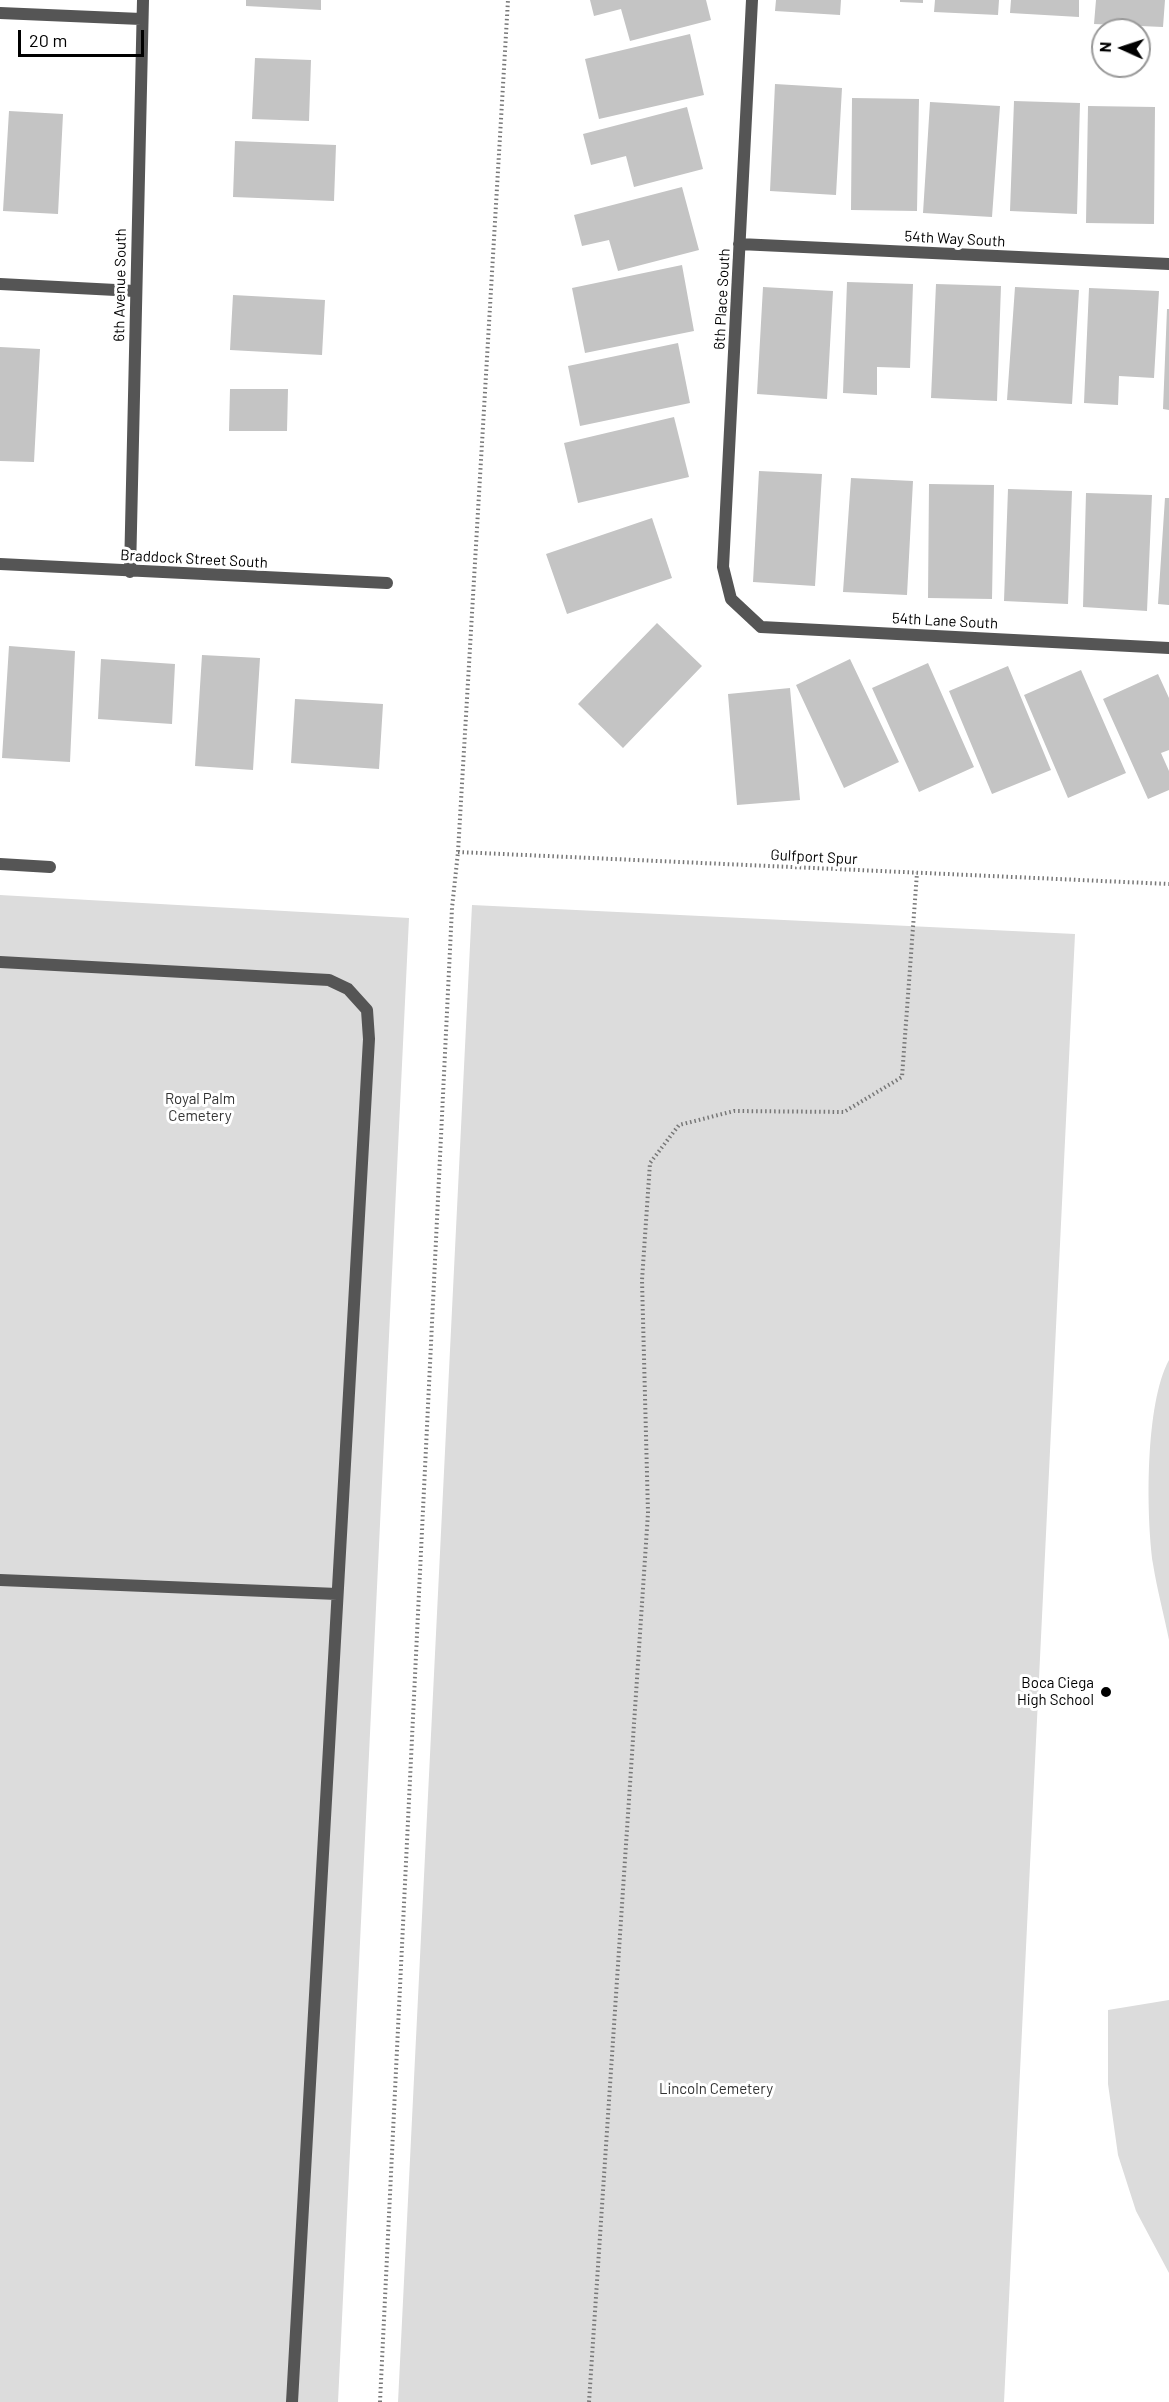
<!DOCTYPE html>
<style>
body{margin:0}
#map{position:relative;width:1169px;height:2402px;overflow:hidden;background:#fff;font-family:Barlow,sans-serif}
canvas{display:block}
.north{position:absolute;left:1091px;top:18px;width:60px;height:60px;box-sizing:border-box;background:#fff;border:2px solid #999;border-radius:50%;rotate:273deg;font-size:16px;font-weight:700;line-height:24px;text-align:center;color:#000}
.north::after{content:'';display:block;margin:auto;width:21px;height:27px;background:#000;clip-path:polygon(50% 0,100% 100%,50% 72%,0 100%)}
.scale{position:absolute;left:18px;top:30px;width:126px;height:27px;box-sizing:border-box;border:3px solid #000;border-top:0;padding-left:8px;font-size:18px;line-height:21px;white-space:nowrap;color:#000;-webkit-text-stroke:4px #fff;paint-order:stroke}
</style>
<div id="map">
<canvas width="1169" height="2402"></canvas>
<div class="north">N</div>
<div class="scale">20 m</div>
</div>
<script>
const context = document.querySelector('canvas').getContext('2d');
context.lineJoin = 'round';
function paint(path, color) {
  context.fillStyle = color;
  context.fill(path, 'evenodd');
}
function strokePath(path, color, width, dash) {
  context.strokeStyle = color;
  context.lineWidth = width;
  context.lineCap = dash ? 'butt' : 'round';
  context.setLineDash(dash || []);
  context.stroke(path);
}
function write(font, color, halo, rows, align = 'center') {
  context.font = font + ' Barlow,sans-serif';
  context.lineWidth = 6;
  context.setLineDash([]);
  context.textBaseline = 'middle';
  context.strokeStyle = halo;
  context.fillStyle = color;
  for (const [text, x, y, turn = 0] of rows) {
    context.save();
    context.translate(x, y);
    context.rotate((+turn || 0) * Math.PI / 180);
    context.textAlign = isNaN(turn) ? turn : align;
    if (halo) context.strokeText(text, 0, 0);
    context.fillText(text, 0, 0);
    context.restore();
  }
}
paint(new Path2D(`
 M0,895L409,918L338,2402H0Z
 M472,905L1075,934L1004,2402H398Z
 M1169,1360V1640C1164,1615 1157,1589 1153,1564C1146,1514 1145,1404 1169,1360Z
 M1169,2000V2273L1136,2211L1118,2155L1108,2084V2010Z`), '#dcdcdc');
paint(new Path2D(`
 M246,0H321V10L246,6Z
 M590,0H706L711,20L630,41L621,9L594,16Z
 M776,0H841L840,15L775,11Z
 M900,0H923V3L900,2Z
 M935,0H999L998,15L934,12Z
 M1011,0H1079V17L1010,13Z
 M1096,0H1165L1163,27L1094,24Z
 M690,34L704,95L599,119L585,59Z
 M255,58L311,60L309,121L252,119Z
 M775,84L842,88L836,195L770,191Z
 M852,98L919,99L917,211L851,210Z
 M1014,101L1080,103L1077,214L1010,211Z
 M930,102L1000,106L992,217L923,213Z
 M1088,106L1155,107L1154,224L1086,223Z
 M687,107L703,169L634,187L626,156L591,165L583,134Z
 M9,111L63,114L58,214L3,211Z
 M235,141L336,145L334,201L233,197Z
 M682,187L699,250L618,271L609,240L582,246L574,215Z
 M682,265L694,331L585,353L572,288Z
 M847,282L913,284L910,368L877,367V395L843,393Z
 M936,284L1001,286L997,401L931,398Z
 M763,287L833,291L827,399L757,394Z
 M1015,287L1079,290L1072,404L1007,400Z
 M1089,288L1159,291L1154,378L1119,376L1118,405L1084,403Z
 M233,295L325,300L322,355L230,350Z
 M1167,309H1169V410L1163,409Z
 M678,343L690,403L580,426L568,366Z
 M0,347L40,349L34,462L0,461Z
 M230,389H288L287,431H229Z
 M674,417L689,477L578,503L564,443Z
 M759,471L822,474L815,586L753,582Z
 M851,478L913,481L907,595L843,592Z
 M929,484L994,485L992,599L928,598Z
 M1008,489L1072,491L1068,604L1004,601Z
 M1086,493L1152,495L1147,611L1083,607Z
 M1165,498H1169V605L1158,604Z
 M652,518L672,578L567,614L546,554Z
 M657,623L702,666L623,748L578,704Z
 M9,646L75,651L70,762L2,758Z
 M202,655L260,658L253,770L195,766Z
 M101,659L175,664L172,724L98,719Z
 M850,659L899,762L844,788L796,685Z
 M928,663L974,767L919,792L872,688Z
 M1008,666L1051,770L992,794L949,691Z
 M1081,670L1126,773L1068,798L1024,695Z
 M1158,674L1169,698V750L1161,753L1169,771V790L1148,799L1103,699Z
 M790,688L800,800L737,805L728,694Z
 M295,699L383,704L379,769L291,763Z`), '#c4c4c4');
strokePath(new Path2D(`
 M458,852L1169,884
 M380,2402L452,908L458,852L508,0
 M589,2402L648,1513L642,1280L650,1163L679,1125L734,1111L844,1112L902,1077L917,873`), '#777', 4, [1.5, 3]);
strokePath(new Path2D(`
 M0,284L135,291
 M0,962L329,980L348,989L367,1010L369,1039L292,2402
 M0,1580L337,1594`), '#555', 12);
strokePath(new Path2D(`
 M752,0L723,567L731,599L761,627L1169,648
 M0,13L141,19
 M739,244L1169,264
 M0,564L387,583
 M130,572L143,0
 M0,864L50,867`), '#555', 12);
for (const [x, y, r, color] of [
 [1106,1692,6,"#000"]
]) {
  const dot = new Path2D();
  dot.arc(x, y, r, 0, 2 * Math.PI);
  context.fillStyle = color;
  context.fill(dot);
  strokePath(dot, '#fff', 2);
}
write('15px', '#000', '#fff', [
 ["54th Way South",955,239,3],
 ["6th Avenue South",120,285,-89],
 ["6th Place South",722,299,-87],
 ["Braddock Street South",194,559,3],
 ["54th Lane South",945,621,3],
 ["Gulfport Spur",814,857,3]
]);
write('15px', '#333', '#fff', [
 ["Royal Palm",200,1099],
 ["Cemetery",200,1116],
 ["Lincoln Cemetery",716,2089]
]);
write('15px', '#000', '#fff', [
 ["Boca Ciega",1094,1683],
 ["High School",1094,1700]
], 'right');
</script>
